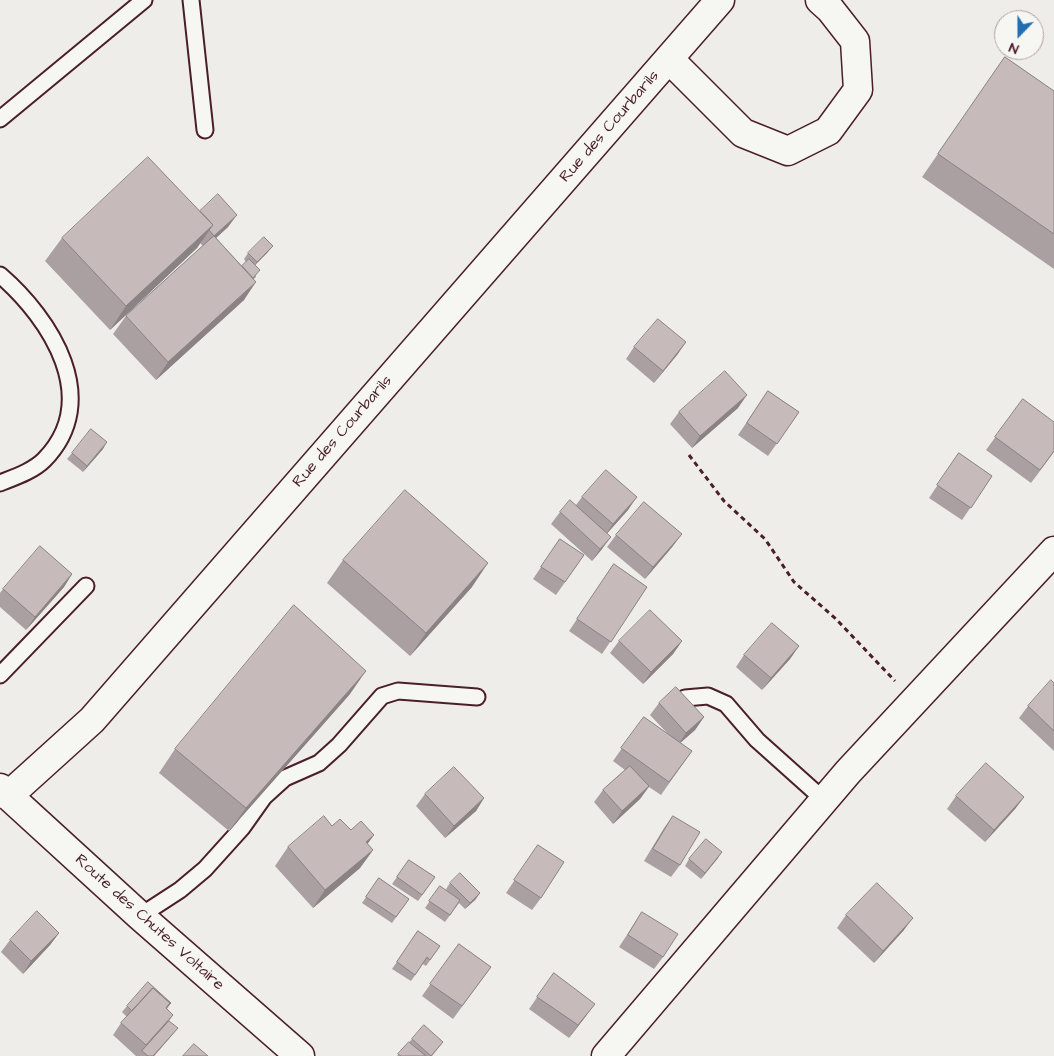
<!DOCTYPE html>
<style>
body{margin:0}
#map{position:relative;width:1054px;height:1056px;overflow:hidden;background:#efedea;font-family:"Architects Daughter",sans-serif}
canvas{display:block}
.north{position:absolute;left:994px;top:10px;width:50px;height:50px;box-sizing:border-box;background:#f6f6f2;border:1px solid #b1a0a2;border-radius:50%;rotate:202deg;font-size:14px;font-weight:700;line-height:20px;text-align:center;color:#4a1f2b}
.north::after{content:'';display:block;margin:auto;width:18px;height:22px;background:#1f6fb2;clip-path:polygon(50% 0,100% 100%,50% 72%,0 100%)}
</style>
<div id="map">
<canvas width="1054" height="1056"></canvas>
<div class="north">N</div>
</div>
<script>
const context = document.querySelector('canvas').getContext('2d');
context.lineJoin = 'round';
function strokePath(path, color, width, dash) {
  context.strokeStyle = color;
  context.lineWidth = width;
  context.lineCap = dash ? 'butt' : 'round';
  context.setLineDash(dash || []);
  context.stroke(path);
}
function paint(path, color) {
  context.fillStyle = color;
  context.fill(path, 'evenodd');
}
function write(font, color, halo, rows, align = 'center') {
  context.font = font + ' "Architects Daughter",sans-serif';
  context.lineWidth = 5;
  context.setLineDash([]);
  context.textBaseline = 'middle';
  context.strokeStyle = halo;
  context.fillStyle = color;
  for (const [text, x, y, turn = 0] of rows) {
    context.save();
    context.translate(x, y);
    context.rotate((+turn || 0) * Math.PI / 180);
    context.textAlign = isNaN(turn) ? turn : align;
    if (halo) context.strokeText(text, 0, 0);
    context.fillText(text, 0, 0);
    context.restore();
  }
}
const lane = new Path2D(`
 M191,0L205,130
 M0,119L144,0
 M0,275C51,319 103,400 44,460C33,471 15,477 0,483
 M0,675L86,586
 M685,698L708,696L726,704L757,740L824,800
 M140,916L180,890L205,869L242,828L264,797L285,778L319,763L339,745L382,696L398,691L477,697`);
const street = new Path2D(`
 M670,60L743,133L788,151L828,131L858,90L855,41L830,9L820,0
 M0,788L140,916L300,1056
 M8,796L92,720L720,0
 M606,1056L848,772L1054,551`);
strokePath(lane, '#4a1f2b', 19);
strokePath(street, '#4a1f2b', 31);
strokePath(new Path2D(`
 M689,455L724,501L765,539L794,582L836,619L895,681`), '#4a1f2b', 3, [5, 4]);
strokePath(lane, '#f6f6f2', 15);
strokePath(street, '#f6f6f2', 28);
paint(new Path2D(`
 M1005,57L1054,91V269L922,177Z
 M200,211L228,227L216,238L242,266L246,262L244,259L248,253L268,252L255,265L256,277L254,279L244,300L156,380L113,334L126,316L203,246L200,243L197,248L110,330L45,261L62,238Z
 M686,342L677,355L654,383L626,359L634,347Z
 M768,391L799,412L768,456L738,435Z
 M1023,399L1054,452L1031,483L986,450Z
 M738,408L692,448L670,424L679,412Z
 M103,449L83,472L67,459L72,453Z
 M959,453L992,476L962,520L929,498Z
 M582,497L628,510L607,533L602,549L592,561L551,524L560,512L576,505Z
 M616,535L673,546L645,579L607,547Z
 M560,539L584,555L556,595L533,579Z
 M343,560L472,587L410,656L327,583Z
 M614,564L647,587L602,654L569,631Z
 M72,574L64,587L26,630L0,607V593L3,589Z
 M619,641H682L673,654L643,684L610,653Z
 M799,646L790,659L762,690L736,667L744,655Z
 M1054,683V751L1019,718L1028,706Z
 M350,694L229,831L159,773L175,749Z
 M659,703L704,717L695,730L680,743L692,751L661,795L649,787L640,799L613,824L594,802L603,790L625,770L613,761L644,717L669,735L650,715Z
 M425,794L484,798L476,811L445,838L416,806Z
 M956,796L1024,797L1015,809L985,842L947,809Z
 M673,816L680,865L671,877L644,861L664,828Z
 M332,826L374,835L367,844L373,850L360,868L313,908L275,866L288,847Z
 M538,845L541,898L532,910L506,893Z
 M718,858L701,879L685,866L689,859Z
 M409,860L435,877L418,901L392,884Z
 M379,878L409,899L392,923L362,903Z
 M450,883L480,893L475,900L465,909L459,903L445,922L425,908L440,886L448,892L446,889Z
 M642,912L663,957L654,969L619,947Z
 M846,915L904,930L874,963L837,928Z
 M418,931L440,946L426,966L423,964L411,981L392,969Z
 M59,933L50,945L23,974L1,952L10,940Z
 M459,944L491,967L453,1019L422,996Z
 M554,973L586,1016L569,1038L529,1009Z
 M171,1003L167,1009L173,1015L169,1021L173,1034L154,1056H136L113,1035L121,1023L127,1017L122,1012L127,1006Z
 M412,1039L443,1042L432,1056H397Z`), '#aaa0a1');
paint(new Path2D(`
 M237,215L228,227L205,248L214,236Z
 M213,225L197,248L110,330L126,306Z
 M273,246L268,252L252,268L257,262Z
 M256,282L244,300L156,380L168,362Z
 M686,342L677,355L654,383L663,371Z
 M747,395L738,408L692,448L700,436Z
 M107,442L103,449L83,472L87,466Z
 M637,497L628,510L604,537L613,524Z
 M682,534L673,546L645,579L653,567Z
 M611,537L602,549L592,561L600,549Z
 M488,563L472,587L410,656L426,633Z
 M72,574L64,587L26,630L35,617Z
 M682,641L673,654L643,684L651,672Z
 M799,646L790,659L762,690L771,678Z
 M366,671L350,694L229,831L246,808Z
 M704,717L695,730L678,745L686,733Z
 M649,786L640,799L613,824L622,811Z
 M1024,797L1015,809L985,842L994,830Z
 M484,798L476,811L445,838L454,826Z
 M374,835L361,853L366,842Z
 M373,850L360,868L313,908L325,890Z
 M722,852L718,858L701,879L705,873Z
 M480,893L475,900L465,909L470,903Z
 M913,918L904,930L874,963L883,951Z
 M59,933L50,945L23,974L31,961Z
 M595,1004L586,1016L569,1038L578,1025Z
 M178,1028L173,1034L154,1056H153Z`), '#8b8283');
const building = new Path2D(`
 M1005,57L1054,91V234L938,154Z
 M148,157L213,225L126,306L62,238Z
 M218,194L237,215L214,236L209,230L213,225L200,211Z
 M214,236L256,282L168,362L126,316Z
 M264,237L273,246L257,262L248,253Z
 M249,259L260,270L253,278L242,266Z
 M658,319L686,342L663,371L634,347Z
 M725,371L747,395L700,436L679,412Z
 M768,391L799,412L777,444L747,423Z
 M1023,399L1054,422V451L1040,470L995,437Z
 M91,429L107,442L87,466L72,453Z
 M959,453L992,476L971,508L937,485Z
 M606,470L637,497L613,524L582,497Z
 M405,490L488,563L426,633L343,560Z
 M570,500L611,537L600,549L560,512Z
 M644,502L682,534L653,567L616,535Z
 M560,539L584,555L565,582L541,567Z
 M40,546L72,574L35,617L3,589Z
 M614,564L647,587L611,642L577,619Z
 M294,605L366,671L246,808L175,749Z
 M650,610L682,641L651,672L619,641Z
 M772,623L799,646L771,678L744,655Z
 M1051,680L1054,683V731L1028,706Z
 M676,687L704,717L686,733L659,703Z
 M644,717L692,751L669,782L621,748Z
 M986,763L1024,797L994,830L956,796Z
 M630,766L649,786L622,811L603,790Z
 M454,767L484,798L454,826L425,794Z
 M324,816L332,826L340,819L351,830L361,821L374,835L366,842L373,850L325,890L288,847Z
 M673,816L700,832L680,865L653,849Z
 M706,839L722,852L705,873L689,859Z
 M538,845L564,862L541,898L514,880Z
 M409,860L435,877L422,895L397,877Z
 M460,873L480,893L470,903L450,883Z
 M379,878L409,899L396,917L366,897Z
 M877,883L913,918L883,951L846,915Z
 M440,886L460,900L450,915L429,901Z
 M37,911L59,933L31,961L10,940Z
 M642,912L678,934L663,957L628,935Z
 M418,931L440,946L430,960L427,957L415,975L397,962Z
 M459,944L491,967L462,1006L430,984Z
 M554,973L595,1004L578,1025L537,997Z
 M148,982L171,1003L166,1008L170,1003L153,988L132,1011L127,1006Z
 M153,988L170,1003L166,1008L173,1015L146,1045L121,1023Z
 M169,1021L178,1028L153,1056H148L142,1051Z
 M424,1025L443,1042L431,1056L412,1039Z
 M409,1042L426,1056H401L398,1054Z
 M194,1044L208,1056H183Z`);
paint(building, '#c6babb');
strokePath(building, '#8b8283', 1);
write('16px', '#4a1f2b', '#f6f6f2', [
 ["Rue des Courbarils",610,127,-49],
 ["Rue des Courbarils",343,432,-49],
 ["Route des Chutes Voltaire",149,923,42]
]);
</script>
